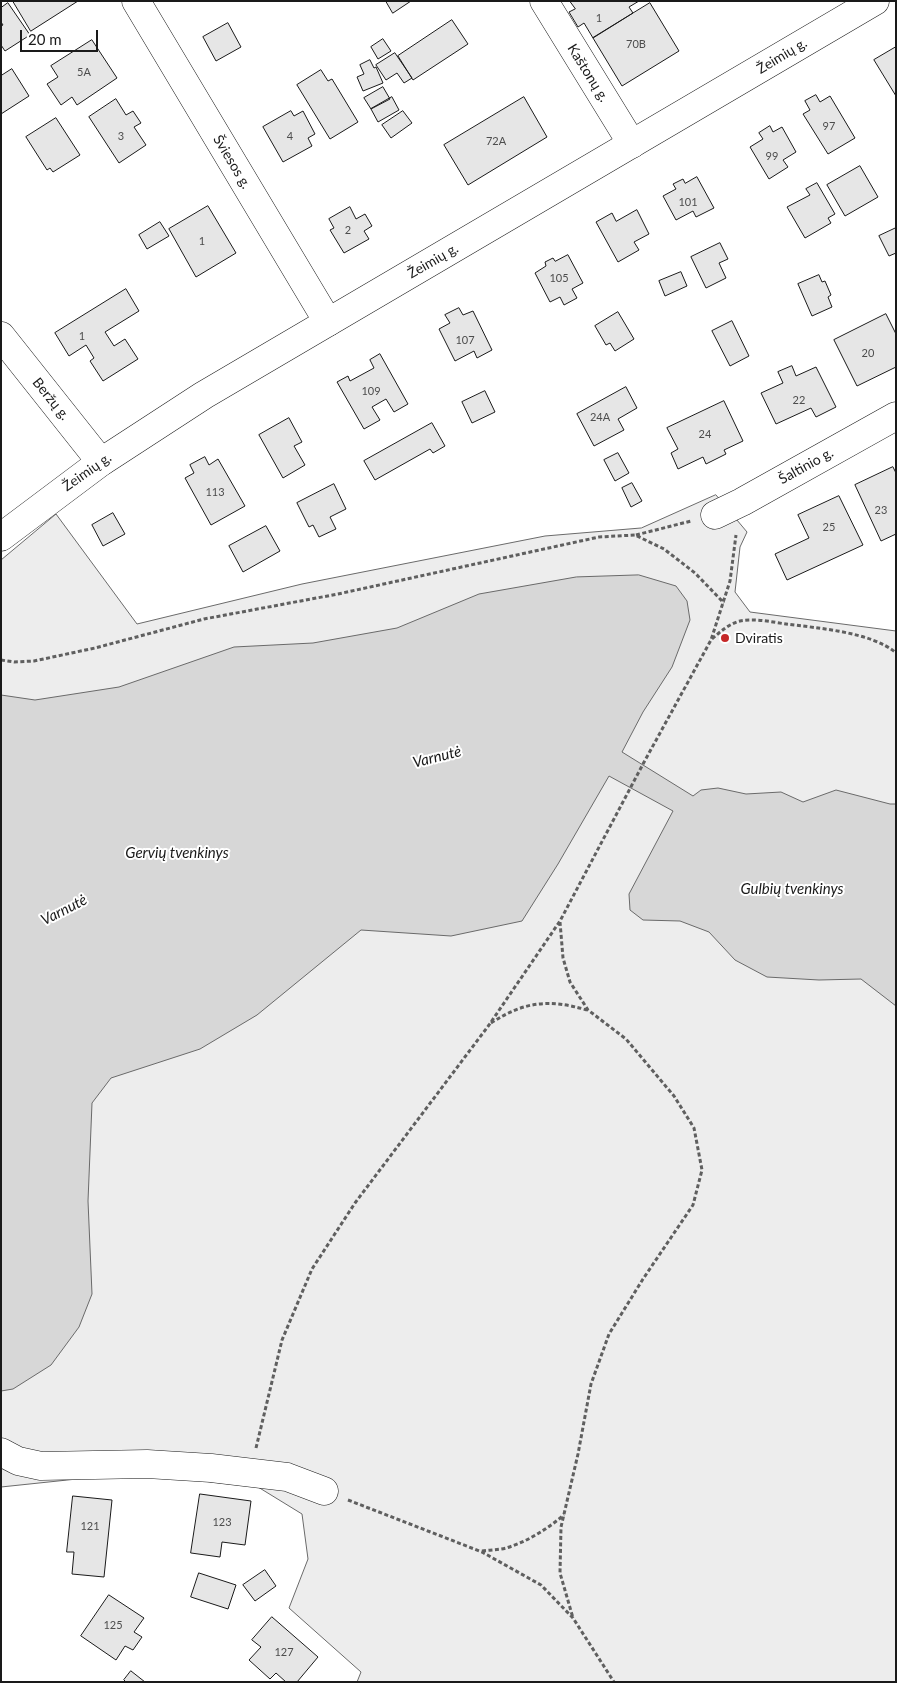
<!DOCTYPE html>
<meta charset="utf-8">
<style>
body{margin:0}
#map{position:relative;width:897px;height:1683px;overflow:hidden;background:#fff;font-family:Lato,sans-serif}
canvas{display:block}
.frame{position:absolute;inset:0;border:2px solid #1a1a1a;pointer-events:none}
.scale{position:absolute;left:20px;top:30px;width:78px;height:22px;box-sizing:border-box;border:2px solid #1a1a1a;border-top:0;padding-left:6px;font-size:15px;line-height:18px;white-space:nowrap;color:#1a1a1a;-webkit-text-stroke:4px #fff;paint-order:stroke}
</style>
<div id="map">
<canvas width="897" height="1683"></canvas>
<div class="frame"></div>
<div class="scale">20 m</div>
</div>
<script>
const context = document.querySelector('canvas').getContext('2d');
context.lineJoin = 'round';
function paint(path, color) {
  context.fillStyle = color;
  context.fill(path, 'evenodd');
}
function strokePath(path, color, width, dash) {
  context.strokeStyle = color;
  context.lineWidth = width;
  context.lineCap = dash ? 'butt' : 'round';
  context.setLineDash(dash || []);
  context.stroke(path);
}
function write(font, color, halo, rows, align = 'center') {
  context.font = font + ' Lato,sans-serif';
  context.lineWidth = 4;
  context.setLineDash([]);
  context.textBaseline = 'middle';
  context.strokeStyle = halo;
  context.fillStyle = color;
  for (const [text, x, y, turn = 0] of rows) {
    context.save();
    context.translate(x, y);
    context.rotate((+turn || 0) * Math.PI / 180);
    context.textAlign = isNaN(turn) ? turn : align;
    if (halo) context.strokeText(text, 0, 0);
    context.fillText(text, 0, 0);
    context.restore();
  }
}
const built = new Path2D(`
 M716,495L747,532L740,547L735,592L750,612L896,631V1682H357L361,1672L289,1608L308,1559L302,1514L258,1487L175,1478L115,1475L1,1487V560L56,514L137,624L302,584L545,536L641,528Z`);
paint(built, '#ededed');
strokePath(built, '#6a6a6a', 1);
const water = new Path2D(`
 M639,575L676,586L687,601L690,620L672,667L643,712L622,752L693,796L701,790L718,788L746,794L781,792L803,802L836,790L890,804H896V1006L861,979L819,980L767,977L735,960L709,932L680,921L643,920L630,910L629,894L673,811L609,776L558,864L522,921L451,936L361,930L257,1015L200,1049L111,1078L92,1103L88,1201L92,1294L79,1327L51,1365L13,1389L1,1391V695L35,700L119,687L234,647L313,643L397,628L479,594L576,577Z`);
paint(water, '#d7d7d7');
strokePath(water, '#6a6a6a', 1);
const building = new Path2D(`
 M13,1H78L31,31Z
 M386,1H411L393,13Z
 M570,1H639L629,7L633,13L593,38L584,23L578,27L569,12L575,9Z
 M8,3L30,35L5,51L1,45V26L3,25L1,22V8Z
 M650,3L679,51L622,86L593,38Z
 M452,20L468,44L413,80L398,56Z
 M228,23L241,47L216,61L203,37Z
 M383,39L391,51L378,59L371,47Z
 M92,40L117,78L77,105L72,97L61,105L47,84L58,77L51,66Z
 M896,47V96L874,60Z
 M395,53L412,78L404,83L397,73L386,80L376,65Z
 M370,60L374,68L376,67L383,83L363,91L357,77L364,74L360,65Z
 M12,69L29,96L1,114V76Z
 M321,70L328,81L332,79L358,122L330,139L297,85Z
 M383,87L390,99L371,109L364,98Z
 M816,95L820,102L830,96L855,138L828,154L803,114L810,110L805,101Z
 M392,97L399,110L378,122L371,109Z
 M524,97L547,137L468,185L444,145Z
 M116,99L126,115L133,111L141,123L134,127L146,145L119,163L89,117Z
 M291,111L294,116L303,111L315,134L308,138L312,146L283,162L263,127Z
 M403,111L412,123L391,138L382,125Z
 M56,118L80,155L53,172L50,168L47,170L26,137Z
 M770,126L773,132L782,127L796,152L783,160L788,167L769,179L750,147L763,139L759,133Z
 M860,166L878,197L845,216L827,185Z
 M697,177L714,208L696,217L693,211L676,220L663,196L676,189L673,184L683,179L685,183Z
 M817,183L835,214L828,218L831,223L805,238L787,207L810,195L806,189Z
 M208,206L236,253L196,277L169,229Z
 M350,207L356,219L365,214L372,226L364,231L369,239L344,253L330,230L334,228L329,219Z
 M637,210L649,234L634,242L639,250L618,262L596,222L612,213L616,221Z
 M160,222L169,236L147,249L139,235Z
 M896,228V253L889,256L879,236Z
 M720,243L728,259L719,263L726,278L706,288L691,257Z
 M568,255L583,283L572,289L577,298L564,305L560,297L550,302L535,273L546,266L545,262L553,258L555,261Z
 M681,272L687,286L665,296L659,281Z
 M819,275L822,282L825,281L831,295L828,297L832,307L812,316L798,284Z
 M126,289L139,311L105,332L114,346L125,339L138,359L103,381L90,361L94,358L86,345L69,356L55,333Z
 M459,308L463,315L473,311L492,350L477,358L474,351L455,361L439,329L450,323L445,315Z
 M618,312L634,339L615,351L610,343L606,345L595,326Z
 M886,314L896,334V367L857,386L834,340Z
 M732,321L749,356L730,366L712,331Z
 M380,354L408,404L394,412L386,399L372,407L380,420L364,429L337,382L348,376L350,381L374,368L370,360Z
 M792,366L796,376L816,367L836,407L816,417L811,408L776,424L761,393L783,383L778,372Z
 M626,387L637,408L618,419L624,430L594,446L577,414Z
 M485,391L495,412L472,423L462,402Z
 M724,401L743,441L724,450L726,454L706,464L703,457L678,469L671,453L678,449L667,428Z
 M289,418L302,442L294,446L305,465L283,478L259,435Z
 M432,423L445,446L433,453L430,449L375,480L364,461Z
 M618,453L629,473L615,481L604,460Z
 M205,457L209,465L218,459L245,506L211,525L185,478L194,473L190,465Z
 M893,467L896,473V534L881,541L855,485Z
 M632,483L642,501L631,507L622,488Z
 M334,484L346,509L330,517L336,529L319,537L313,525L309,527L297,503Z
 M839,496L863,545L787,580L775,554L809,538L798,515Z
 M113,513L125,534L103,546L92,525Z
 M266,526L280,551L243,572L229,546Z
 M200,1494L251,1501L245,1545L222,1542L220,1557L191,1553Z
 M73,1496L112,1500L104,1577L72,1574L74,1552H67Z
 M265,1570L276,1586L255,1601L243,1585Z
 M199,1573L236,1585L228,1609L191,1597Z
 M109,1595L144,1618L134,1632L142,1637L133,1650L125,1646L116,1660L81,1636Z
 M272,1617L318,1657L297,1682H286L276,1673L270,1679L249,1660L261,1647L252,1640Z
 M131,1671L145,1682H126L124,1680Z`);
paint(building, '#e6e6e6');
strokePath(building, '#1a1a1a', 1);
const minor = new Path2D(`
 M136,1L328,322
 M544,1L632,144
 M1,336L101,462
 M715,515L742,502L896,416
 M1,1452L18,1461L41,1466L147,1464L211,1468L287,1477L324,1491`);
const major = new Path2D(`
 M1,537L101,462L204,395L875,1`);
strokePath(minor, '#1a1a1a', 29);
strokePath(major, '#1a1a1a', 29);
strokePath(new Path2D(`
 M636,535L691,521
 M712,639C721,631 729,624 740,621C754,618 772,622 786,624C817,628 872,632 896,653
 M1,660L14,662L34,661L95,648L204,619L338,594L599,537L635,535L664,549L695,573L724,603
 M560,922L563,958L570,982L588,1010L626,1039L674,1096L694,1128L702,1170L693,1205L643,1279L609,1334L591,1384L578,1454L561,1527L560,1573L573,1618
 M491,1023C525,1001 549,999 587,1010
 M256,1448L282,1340L312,1269L355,1203L489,1025L560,921L643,764L711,640L730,581L736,535
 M348,1500L482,1552L541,1585L573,1618L614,1682
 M482,1551C490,1550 498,1550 506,1548C527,1542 547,1529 564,1515`), '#5f5f5f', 3, [4, 2.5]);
strokePath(minor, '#fff', 28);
strokePath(major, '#fff', 28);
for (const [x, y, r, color] of [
 [725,638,5,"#c62828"]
]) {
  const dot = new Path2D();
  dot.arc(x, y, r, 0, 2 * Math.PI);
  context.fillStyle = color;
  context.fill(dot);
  strokePath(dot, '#fff', 2);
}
write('11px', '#4d4d4d', null, [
 ["1",599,18],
 ["70B",636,44],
 ["5A",84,72],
 ["97",829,126],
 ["3",121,136],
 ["4",290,136],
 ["72A",496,141],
 ["99",772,156],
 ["101",688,202],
 ["2",348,230],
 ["1",202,241],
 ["105",559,278],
 ["1",82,336],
 ["107",465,340],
 ["20",868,353],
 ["109",371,391],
 ["22",799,400],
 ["24A",600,417],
 ["24",705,434],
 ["113",215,492],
 ["23",881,510],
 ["25",829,527],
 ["123",222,1522],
 ["121",90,1526],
 ["125",113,1625],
 ["127",284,1652]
]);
write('14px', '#1a1a1a', '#fff', [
 ["Žeimių g.",782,56,-31],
 ["Kaštonų g.",588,73,58],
 ["Šviesos g.",232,162,59],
 ["Žeimių g.",433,261,-30],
 ["Beržų g.",51,399,51],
 ["Šaltinio g.",806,466,-29],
 ["Žeimių g.",87,472,-35]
]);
write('14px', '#1a1a1a', '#fff', [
 ["Dviratis",735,638]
], 'left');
write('italic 15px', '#1a1a1a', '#fff', [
 ["Varnutė",437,757,-14],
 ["Gervių tvenkinys",177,853],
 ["Gulbių tvenkinys",792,889],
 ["Varnutė",64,910,-27]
]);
</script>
